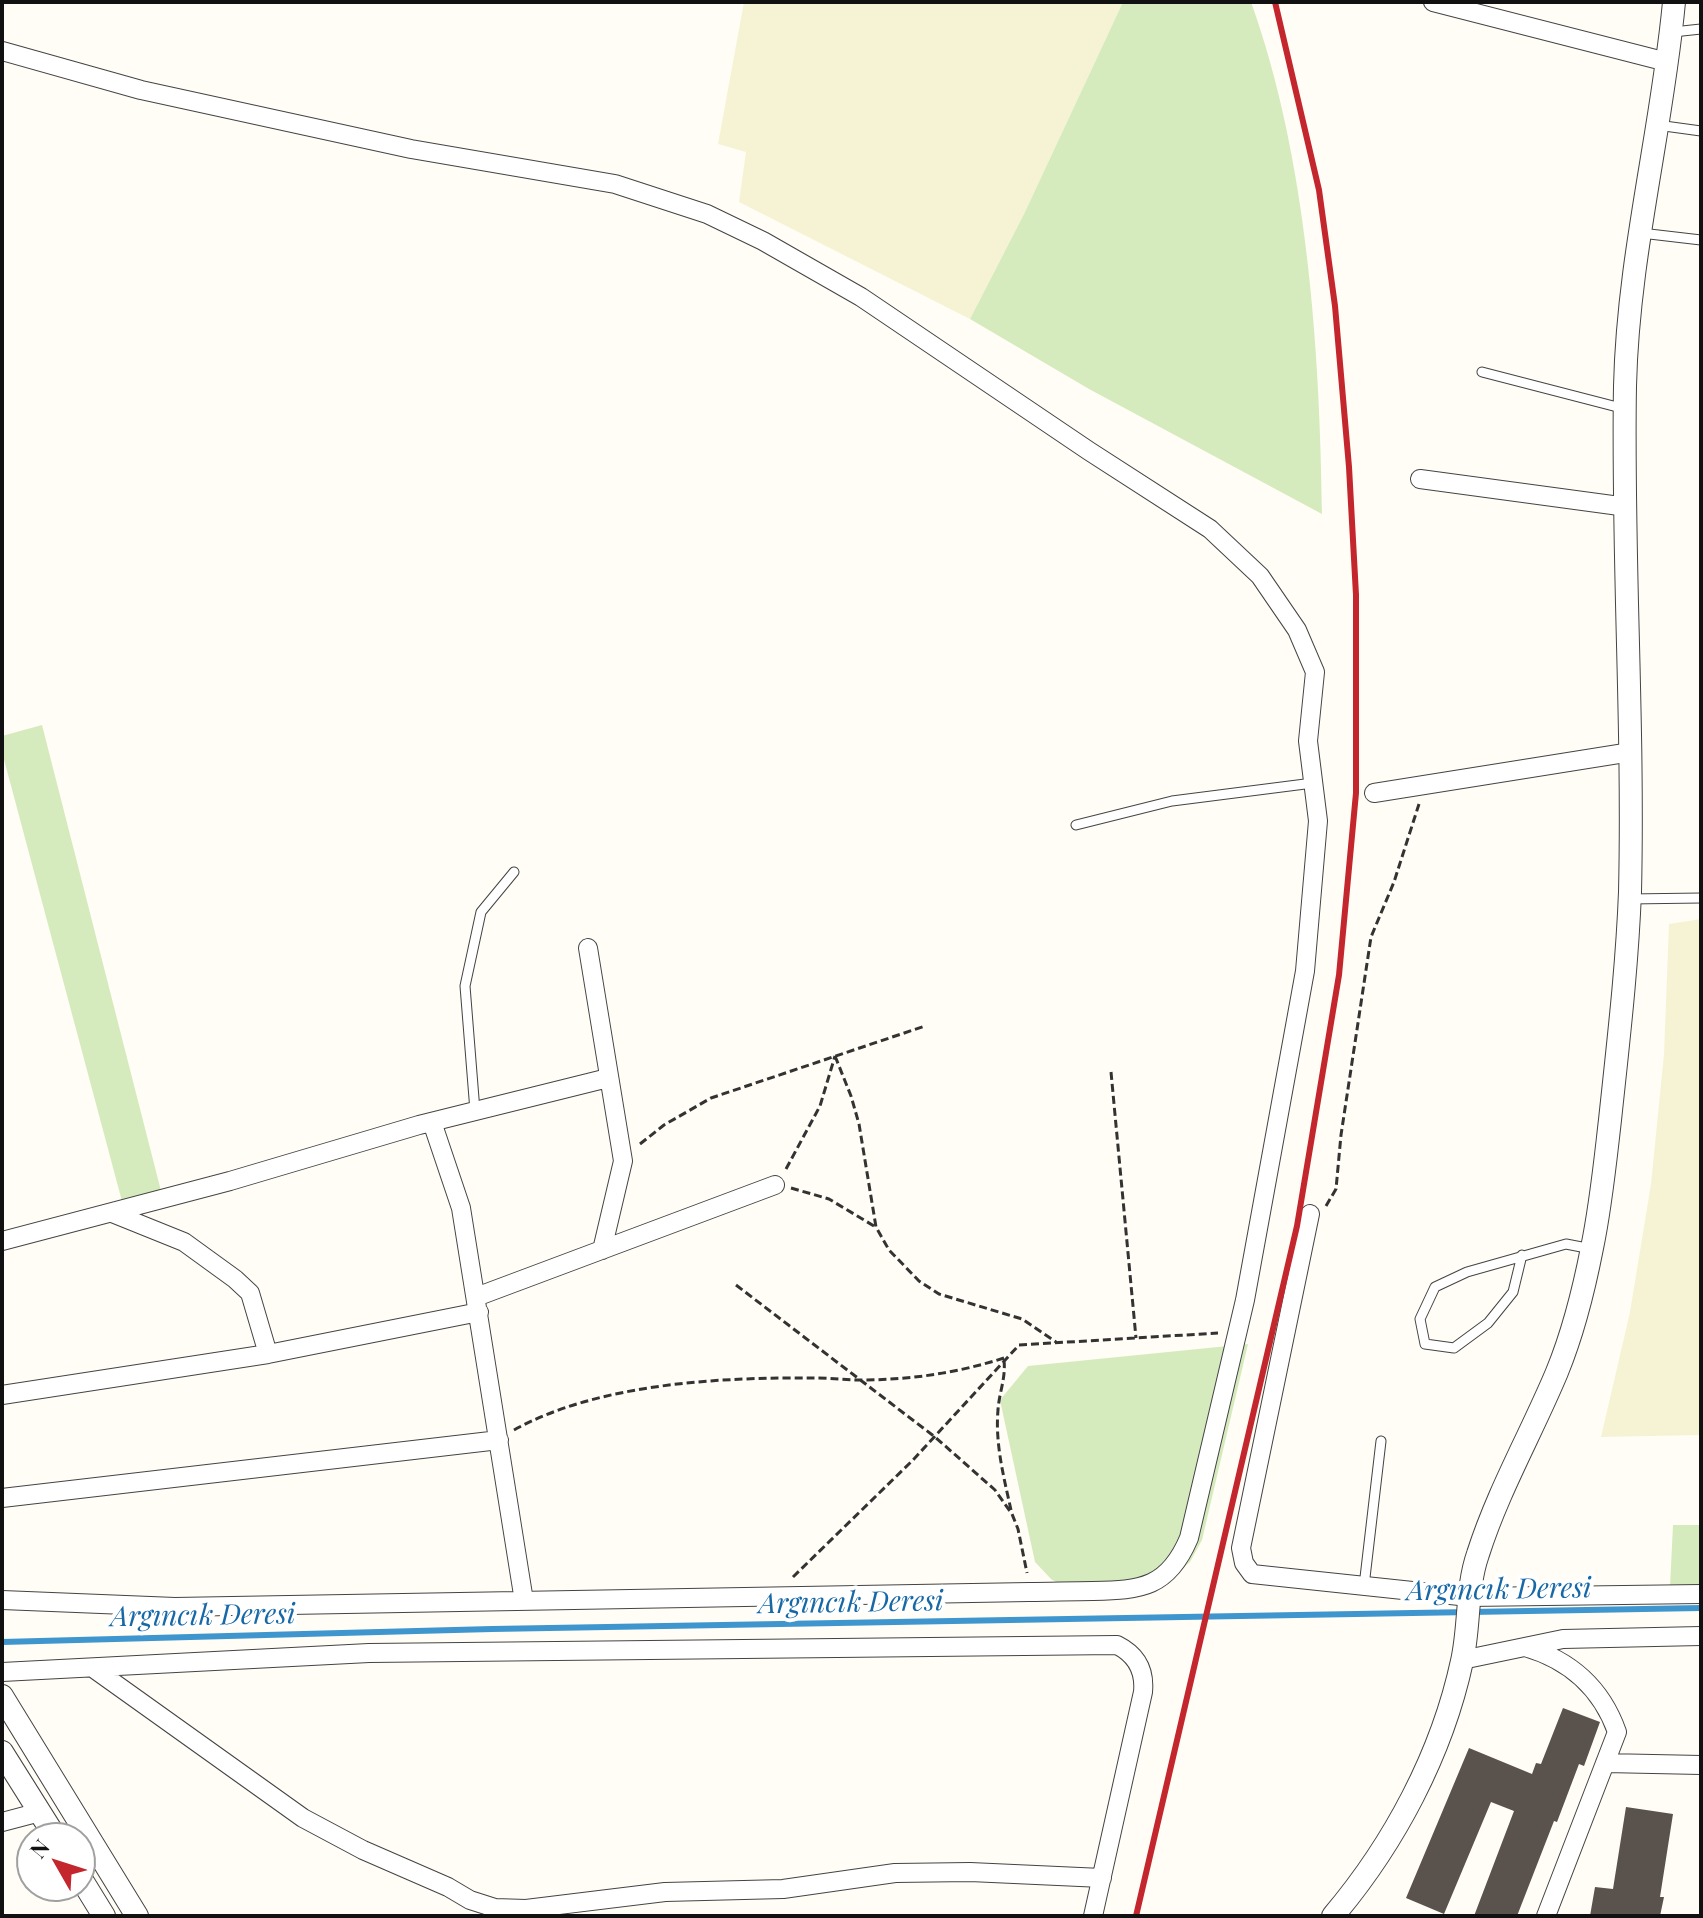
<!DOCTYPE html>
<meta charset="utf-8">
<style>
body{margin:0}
#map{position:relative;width:1703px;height:1918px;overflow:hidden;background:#fffdf5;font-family:"Playfair Display",serif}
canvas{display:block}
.frame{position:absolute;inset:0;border:4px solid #111;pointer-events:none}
.north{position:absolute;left:16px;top:1822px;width:80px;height:80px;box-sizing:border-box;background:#fff;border:2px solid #a0a0a0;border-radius:50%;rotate:309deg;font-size:22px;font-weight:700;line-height:32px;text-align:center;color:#111}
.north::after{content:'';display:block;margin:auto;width:28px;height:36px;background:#c4262e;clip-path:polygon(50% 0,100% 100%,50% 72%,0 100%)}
</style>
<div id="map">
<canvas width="1703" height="1918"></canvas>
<div class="frame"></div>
<div class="north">N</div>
</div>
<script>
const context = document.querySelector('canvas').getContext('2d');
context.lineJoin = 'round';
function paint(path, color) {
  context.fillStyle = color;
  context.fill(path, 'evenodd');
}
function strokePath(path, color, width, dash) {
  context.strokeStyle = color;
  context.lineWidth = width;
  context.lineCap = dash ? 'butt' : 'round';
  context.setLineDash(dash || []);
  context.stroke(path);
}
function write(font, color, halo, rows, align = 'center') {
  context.font = font + ' "Playfair Display",serif';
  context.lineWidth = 8;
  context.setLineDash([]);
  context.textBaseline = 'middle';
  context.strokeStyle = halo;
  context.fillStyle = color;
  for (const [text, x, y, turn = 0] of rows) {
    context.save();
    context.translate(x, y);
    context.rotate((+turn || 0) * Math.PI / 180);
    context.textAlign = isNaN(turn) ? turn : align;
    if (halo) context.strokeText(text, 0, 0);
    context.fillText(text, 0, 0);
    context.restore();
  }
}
paint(new Path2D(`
 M744,2H1123L1024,214L970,319L739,202L746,152L718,144Z
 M1701,919V1435L1601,1437L1630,1312L1651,1184L1664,1054L1669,924Z`), '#f6f3d4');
paint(new Path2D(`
 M1123,2H1251C1307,158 1320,349 1322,514L1089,389L970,319L1024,214Z
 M42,725L161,1191L123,1205L2,752V736Z
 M1248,1344L1202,1540L1190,1562L1168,1580L1061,1585L1051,1579L1035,1562L1000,1400L1028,1366Z
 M1673,1525H1701V1586L1670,1587Z`), '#d5ebbd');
strokePath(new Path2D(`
 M2,1642L492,1629L1701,1608`), '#3f96cf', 6);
paint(new Path2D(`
 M1563,1708L1600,1722L1584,1766L1579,1764L1557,1822L1554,1821L1517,1916H1474L1514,1811L1491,1802L1444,1914L1406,1898L1469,1748L1532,1774L1536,1763L1541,1764Z
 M1626,1807L1673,1814L1660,1897H1664L1660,1916H1590L1595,1887L1613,1889Z`), '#5a524d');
const service = new Path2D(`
 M1673,32L1701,29
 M1657,125L1701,131
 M1641,233L1701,240
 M1482,372L1625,409
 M1076,825L1172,801L1313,783
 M1629,899L1701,898
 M475,1111L465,986L481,912L514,872
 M1522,1255L1513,1292L1488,1323L1454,1348L1425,1344L1420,1319L1435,1287L1467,1272L1566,1244L1592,1249
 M1364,1586L1381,1441`);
const minor = new Path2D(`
 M1433,2L1667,62
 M2,51L141,90L411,149L615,184L707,214L763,241L861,297L1089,451L1210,529L1260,576L1297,630L1315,672L1308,741L1318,821L1305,971L1245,1300L1189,1538C1168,1588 1141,1590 1093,1591C1071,1591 1050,1592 1029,1592L175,1607L2,1600
 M1420,479L1627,507
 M1374,793L1631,752
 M588,948L623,1161L602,1250
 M432,1122L461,1208L524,1601
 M112,1213L184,1242L235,1279L250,1293L268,1354
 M1310,1214L1241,1548L1244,1563L1252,1574L1469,1597L1701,1594
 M2,1241L230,1181L419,1125L608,1078
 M476,1297L775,1185
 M2,1395L268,1354L479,1312
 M2,1498L499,1440
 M1525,1647C1570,1660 1601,1687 1617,1732L1546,1916
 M1462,1660L1563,1639L1701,1636
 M93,1668L303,1818L363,1850L448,1887L470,1900L495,1908L526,1909L665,1892L783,1889L895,1873L970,1872L1102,1878
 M2,1672L369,1653L1117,1645C1137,1655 1145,1671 1143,1692L1093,1916
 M1605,1763L1701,1765
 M2,1822L40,1812`);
const tertiary = new Path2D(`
 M2,1696L137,1916
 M2,1752L56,1838
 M80,1877L104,1916
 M1333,1916C1394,1844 1442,1754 1462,1661C1470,1626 1466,1588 1478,1554C1498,1491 1532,1432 1557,1372C1573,1333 1584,1289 1592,1248C1601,1205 1605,1163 1610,1120C1618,1044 1627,969 1630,892C1634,723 1622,555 1625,386C1628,255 1662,131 1674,2`);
strokePath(service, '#444', 11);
strokePath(minor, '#444', 20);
strokePath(tertiary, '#444', 24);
strokePath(new Path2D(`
 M835,1056L851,1096L859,1124L876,1227L889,1250L919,1281L939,1294L1022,1319L1056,1342
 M1111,1072L1136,1338
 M640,1144L664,1125L711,1098L925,1026
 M786,1169L820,1106L835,1056
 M791,1188L829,1199L874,1226
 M1326,1206L1336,1189L1341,1135L1371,937L1394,882L1419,804
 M736,1285L935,1437L995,1490L1012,1514L1018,1529L1027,1573
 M1004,1360C1006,1378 999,1393 998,1410C995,1444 1004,1478 1011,1510
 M514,1430C599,1383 722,1377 817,1378C832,1378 846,1380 860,1380C910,1380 957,1373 1004,1358
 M793,1577L913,1460L1019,1345L1218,1333`), '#333', 3, [8, 4]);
strokePath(service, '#fff', 9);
strokePath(minor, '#fff', 18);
strokePath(tertiary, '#fff', 22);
strokePath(new Path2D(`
 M1136,1916L1297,1226L1339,975L1356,793V595L1349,467L1335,306L1319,190L1275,2`), '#c4262e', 6);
write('italic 28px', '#1768a6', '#fff', [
 ["Argıncık Deresi",1499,1590,-1],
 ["Argıncık Deresi",851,1603,-1],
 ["Argıncık Deresi",203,1616,-1]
]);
</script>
